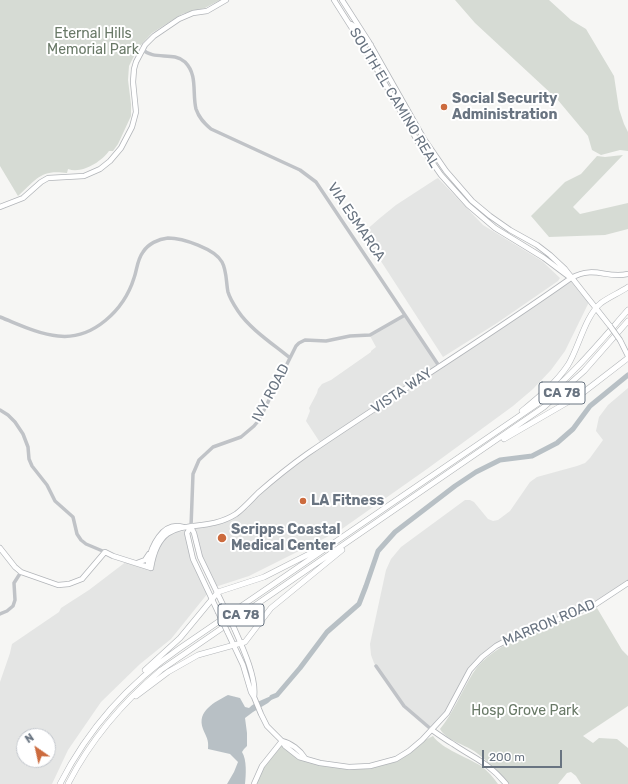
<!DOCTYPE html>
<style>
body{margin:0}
#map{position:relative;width:628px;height:784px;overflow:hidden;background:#f6f6f4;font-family:Rubik,sans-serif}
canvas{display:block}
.north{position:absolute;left:16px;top:728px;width:40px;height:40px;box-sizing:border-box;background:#fff;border:1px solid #c3c7cd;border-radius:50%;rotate:326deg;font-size:11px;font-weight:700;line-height:16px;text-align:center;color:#697481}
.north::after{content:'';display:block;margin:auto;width:14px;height:18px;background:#cc6b3e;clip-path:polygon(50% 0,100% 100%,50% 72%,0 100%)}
.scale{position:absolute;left:482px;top:750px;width:80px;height:18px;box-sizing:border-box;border:2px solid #697481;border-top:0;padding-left:5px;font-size:12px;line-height:14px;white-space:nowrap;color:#697481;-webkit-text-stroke:3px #fff;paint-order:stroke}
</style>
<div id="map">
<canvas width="628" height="784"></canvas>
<div class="north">N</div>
<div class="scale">200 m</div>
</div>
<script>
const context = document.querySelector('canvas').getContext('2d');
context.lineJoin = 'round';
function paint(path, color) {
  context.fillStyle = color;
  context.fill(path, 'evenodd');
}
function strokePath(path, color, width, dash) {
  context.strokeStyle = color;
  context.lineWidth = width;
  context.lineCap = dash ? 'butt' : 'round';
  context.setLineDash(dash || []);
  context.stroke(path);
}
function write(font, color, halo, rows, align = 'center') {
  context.font = font + ' Rubik,sans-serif';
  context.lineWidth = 4;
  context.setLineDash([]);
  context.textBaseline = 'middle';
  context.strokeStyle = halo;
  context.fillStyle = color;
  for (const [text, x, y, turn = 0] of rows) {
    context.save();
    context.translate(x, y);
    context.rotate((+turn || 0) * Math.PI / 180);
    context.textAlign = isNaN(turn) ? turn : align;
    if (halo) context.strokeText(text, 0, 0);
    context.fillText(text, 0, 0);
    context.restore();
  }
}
paint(new Path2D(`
 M438,178L483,225L542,261L560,278L558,281L497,323L443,357L364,235V232L380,218L396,205L436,179Z
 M571,279L589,302L565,351L551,370L533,389L513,406L427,469L339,531L249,576L212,588L198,557L192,524H207L248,508L268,484L285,470Z
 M405,316L438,366L321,444L306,421L310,411L309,408L317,393L318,389L322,384L331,380L371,352V351L376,347L370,336Z
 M628,388V583L603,600L509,639L476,663L452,703L433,729L406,707L396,696L374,663L371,655L370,644L386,570L391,559L401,547L465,500H470L474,502L488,519L493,521L498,520L510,511L530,482L537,477L577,466L585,463L590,458L603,440L596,431L599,417L608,405Z
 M184,531L196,569L208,593L171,639L140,664L101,702L68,750L52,784H0V682L10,653L12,644L59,612L61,608L89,590L127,561L150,568L156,550L166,538L175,532ZM24,736H48V760H24Z`), '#e4e5e4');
paint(new Path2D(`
 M0,0H220L205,8L182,14L152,33L138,48L129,66L128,80L131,104V116L118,144L113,151H109C101,162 82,174 68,169L67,173C40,169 36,180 18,196L0,166Z
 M455,0H549L571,20L586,29L614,76L619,109L624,124L628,132V151L620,150L601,155L592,150L588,136L557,99L475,23Z
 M623,155L573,207L580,214L628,203V229L605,235L549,237L531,216L565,182L581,174L597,156L605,157Z
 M597,608L622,650L628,656V706L583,736L593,743L599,738L617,739L628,748V784H581L576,776L571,772L567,773L558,784H507C498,771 487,760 474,751C463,744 446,740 440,729C454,712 461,692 473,673C494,640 550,627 586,614Z
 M433,736C442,749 467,757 481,766C488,771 493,777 498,784H255L264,765L282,743L300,756L344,768L388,763L425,740Z`), '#d6dbd4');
paint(new Path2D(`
 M275,694L277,695L268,703L253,712L245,718L247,733V746L244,749L242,752C247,760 246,775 245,784H227L234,772L238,762L230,754L208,749C209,739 206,737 203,729C196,711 215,702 228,695L240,698L245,707L249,708C256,701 266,699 275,694Z`), '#b8c0c5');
strokePath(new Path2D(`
 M272,697L277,695L300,668L327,632L359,604L366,586L378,551L395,532L455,486L476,472L500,460L532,456L557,443L573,429L590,406L628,375`), '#b8c0c5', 5);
const major = new Path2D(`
 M334,0L367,52L418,142L441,175L468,205L495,228L544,258L568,276
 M342,0L369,42L424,139L446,171L472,201L490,216L510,230L537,245L550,255L565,269L610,326
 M351,24C359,28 361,43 371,45
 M0,207L23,198L41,182L48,178L84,176L100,169L110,161L121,148L132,127L136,112L133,82L134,69L136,62L145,45L154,36L179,19L193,13L207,11L226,0
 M620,340L628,356
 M191,527L187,533L193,559L218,612
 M191,527L194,533L200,557L225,609
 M0,548L15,567L21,572L58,585L69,584L82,579L105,552L113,556L151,568
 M137,563L145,560L149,554
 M151,568C161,508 198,538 236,514C244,508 251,500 258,493C274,479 290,466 307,454C395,394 485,339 571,278C596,265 605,279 628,274
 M151,568L148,563C151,547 162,521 183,527
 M234,628C242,646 257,678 254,697
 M227,631L243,665L251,692L254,697L261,714L267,726L282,741L285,746L299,757L320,763L349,767L370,766L396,759L409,751L422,740L447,713L470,670L482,657L496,646L513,637L593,606L628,583
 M432,730C439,735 446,740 453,744C475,759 488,762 506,784
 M282,741C291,743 300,750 305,758
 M254,784L262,766L282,741`);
const highway = new Path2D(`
 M522,411C539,397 556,383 568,365C579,347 585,316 601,303C609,297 619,293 628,287
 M504,439L580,395L628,358
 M145,670L180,638L218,592L264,577L321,548
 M136,696L168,672L198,655L245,642L271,608L342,550
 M60,784C88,729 129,683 180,648L537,404C572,376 599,343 628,310
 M68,784C91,739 123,702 161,670L544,407L584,371L628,321`);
strokePath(major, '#b2b5b9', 6);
strokePath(highway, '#b3b6b9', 6);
strokePath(new Path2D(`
 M142,49C154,61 173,51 185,62C198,75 192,93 196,109C199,118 204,123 211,129L300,170L316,182L439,366
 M0,317C18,324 38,334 58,336C93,340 124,310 134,278C137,270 137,260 143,252C148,244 158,239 168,238C183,238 215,249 222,262C227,271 226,283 228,292C230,299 234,305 238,311C250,329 273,344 290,358
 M0,410L8,415L15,422L23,434L28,447L29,459L32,466L47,485L55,501L73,517L77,534L81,540L86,544L105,552
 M191,527L193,474L199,460L213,447L241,437L254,426L259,420L296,346L299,343L305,340L326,341L350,336L370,335L405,315
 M0,614L7,611L13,606L15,600L14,583L21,572
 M376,666L404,706L432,730`), '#c0c3c7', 3.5);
strokePath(major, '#fff', 4.5);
strokePath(highway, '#fff', 5);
const majorBridge = new Path2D(`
 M610,326L620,340
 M225,609L234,628
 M218,612L227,631`);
strokePath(majorBridge, '#b2b5b9', 6, []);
strokePath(majorBridge, '#fff', 4.5);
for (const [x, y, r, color] of [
 [444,107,4,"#cc6b3e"],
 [303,501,4,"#cc6b3e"],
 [222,538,5,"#cc6b3e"]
]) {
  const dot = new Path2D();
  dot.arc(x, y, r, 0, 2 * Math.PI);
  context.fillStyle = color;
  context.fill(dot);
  strokePath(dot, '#fff', 1.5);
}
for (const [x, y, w] of [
 [562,393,46],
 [241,615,46]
]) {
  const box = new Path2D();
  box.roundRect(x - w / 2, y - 11, w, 22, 3);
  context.fillStyle = '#fff';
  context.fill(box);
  strokePath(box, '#697481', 1);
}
write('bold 13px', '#697481', null, [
 ["CA 78",562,393],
 ["CA 78",241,615]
]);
write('14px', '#697967', '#fff', [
 ["Eternal Hills",93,34],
 ["Memorial Park",93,50],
 ["Hosp Grove Park",525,711]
]);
write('14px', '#697481', '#fff', [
 ["SOUTH EL CAMINO REAL",394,98,59],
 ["VIA ESMARCA",356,222,56],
 ["VISTA WAY",402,391,-34],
 ["IVY ROAD",271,393,-62],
 ["MARRON ROAD",549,623,-23]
]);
write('bold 14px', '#697481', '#fff', [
 ["Social Security",452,99],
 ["Administration",452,115],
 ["LA Fitness",311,501],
 ["Scripps Coastal",231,530],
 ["Medical Center",231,546]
], 'left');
</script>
